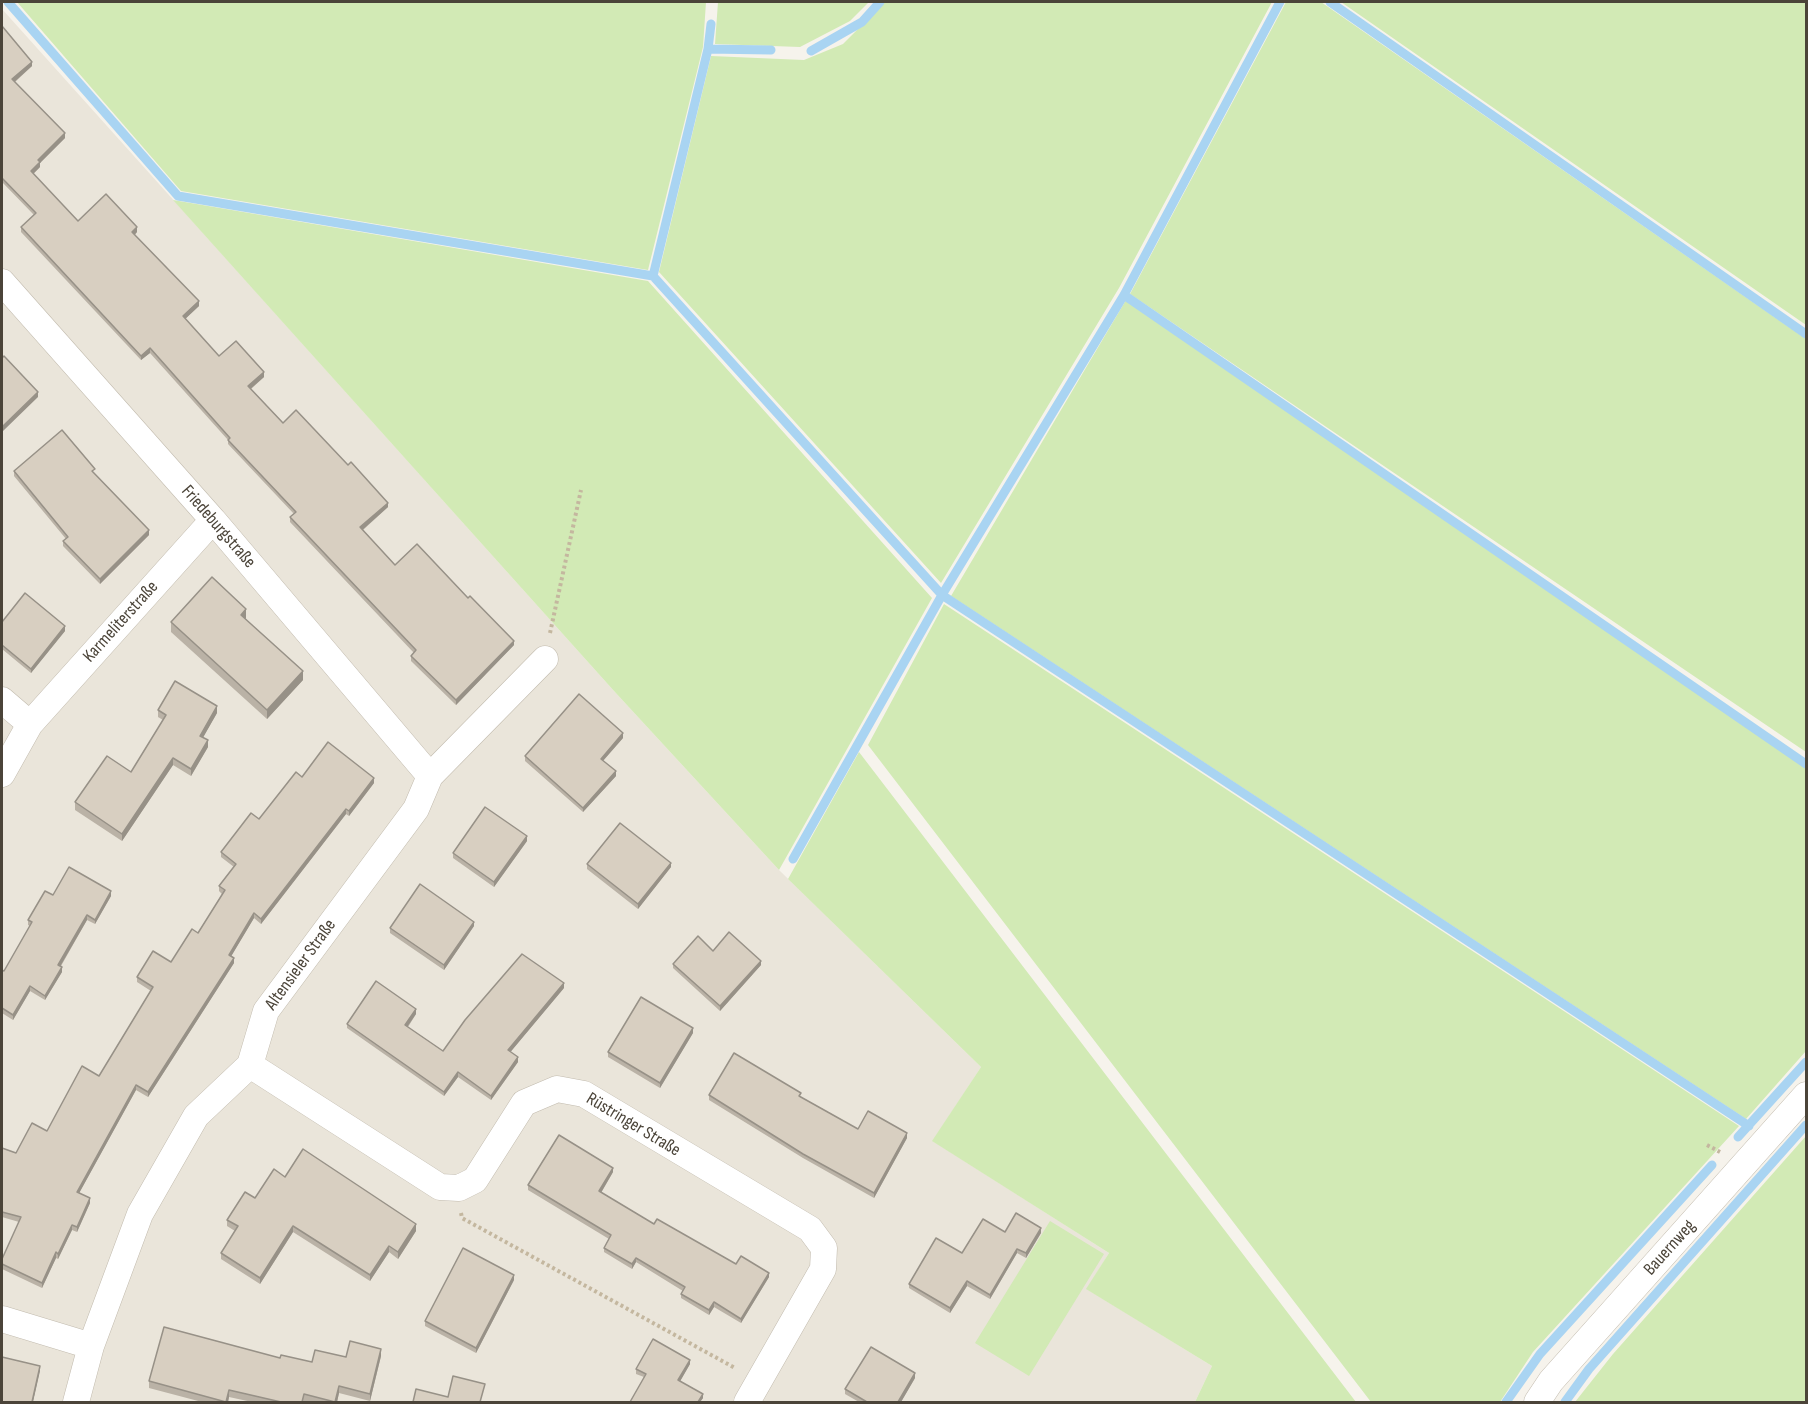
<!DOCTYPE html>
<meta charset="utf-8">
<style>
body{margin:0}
#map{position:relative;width:1808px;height:1404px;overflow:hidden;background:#f6f3ec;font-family:"Sofia Sans Condensed",sans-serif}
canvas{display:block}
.frame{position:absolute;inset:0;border:3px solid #4b4439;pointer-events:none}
</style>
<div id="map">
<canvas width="1808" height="1404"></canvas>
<div class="frame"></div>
</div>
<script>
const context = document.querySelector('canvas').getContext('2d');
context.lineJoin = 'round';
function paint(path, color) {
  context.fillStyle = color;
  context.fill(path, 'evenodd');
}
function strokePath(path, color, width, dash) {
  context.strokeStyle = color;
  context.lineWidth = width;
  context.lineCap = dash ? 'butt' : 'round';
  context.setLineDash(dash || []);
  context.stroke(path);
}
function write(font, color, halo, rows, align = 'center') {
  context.font = font + ' "Sofia Sans Condensed",sans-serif';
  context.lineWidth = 4.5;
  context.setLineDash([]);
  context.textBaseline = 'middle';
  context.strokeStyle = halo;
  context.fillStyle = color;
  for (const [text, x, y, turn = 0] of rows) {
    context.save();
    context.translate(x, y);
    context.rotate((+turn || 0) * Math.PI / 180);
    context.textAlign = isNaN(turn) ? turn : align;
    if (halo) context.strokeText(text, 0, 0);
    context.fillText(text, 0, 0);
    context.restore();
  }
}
paint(new Path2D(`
 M2,9L614,691L779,870L981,1067L933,1141L1109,1253L1087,1289L1212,1366L1195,1402H2Z`), '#eae5da');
paint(new Path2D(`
 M17,2H706L703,47L648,270L181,191Z
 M718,2H869L850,21L800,47L715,44Z
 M885,2H1272L1119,288L941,583L659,272L711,56L804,60L843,44Z
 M1286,2H1321L1806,339V752L1130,294Z
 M1341,2H1806V325Z
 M173,200L648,281L932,598L779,870L614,691Z
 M1126,300L1806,765V1051L1746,1119L951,596Z
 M944,604L1739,1126L1533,1352L1500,1402H1371L868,745Z
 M859,752L1356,1402H1195L1212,1366L1086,1289L1109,1253L932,1141L981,1067L788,879Z
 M1806,1136V1402H1575L1613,1354Z
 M1050,1221L1104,1254L1029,1376L975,1343Z`), '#d2eab5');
strokePath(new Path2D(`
 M8,2L178,196L653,276
 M1330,2L1806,334
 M711,24L708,49L653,276L942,595L1749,1126
 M708,49L771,50
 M811,51L862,22L880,2
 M1124,295L1806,764
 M793,859L942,595L1124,295L1280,2
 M1738,1137L1806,1062
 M1506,1402L1540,1354L1712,1165
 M1565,1402L1589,1369L1806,1125`), '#a9d4f2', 9);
const minor = new Path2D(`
 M2,282L213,520L430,776
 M2,700L30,724
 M2,774L30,724L213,520
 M250,1065L440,1187L459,1188L475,1180L524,1103L557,1089L584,1094L810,1229L824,1248L823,1269L747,1402
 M2,1319L91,1346
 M76,1402L91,1346L140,1214L196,1116L250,1065L266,1011L416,809L430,776L545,659
 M1537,1402L1551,1381L1806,1095`);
strokePath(minor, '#c2bbae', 27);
strokePath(new Path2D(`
 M550,633L581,490
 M1707,1145L1720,1152
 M461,1213L462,1218L735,1368`), '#c4b79f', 4, [3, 3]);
strokePath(minor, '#fff', 26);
paint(new Path2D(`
 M2,26L32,66L15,82L65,138L40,163V167L33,174L78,221L137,232L135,235L199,306L185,319L219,356L264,377L251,389L283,423L348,465L388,507L363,530L395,565L468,598L514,645L456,705L411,661V656L414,653L290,522V517L294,514L228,444V440L150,353L141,360L21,232V227L34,215L2,182Z
 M14,471L95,474L149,535L100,584L63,546V541L66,539L14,476Z
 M246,618V619L303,680L267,719L171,632V622Z
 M2,622L65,631L31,673L2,649Z
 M158,710L217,713L203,737L208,747L191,776L173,765L122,841L75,810V802L131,772L163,720L158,717Z
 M623,738L603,761L616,776L583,812L525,761V756Z
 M302,777L374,783L349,816L346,814L261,924L254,918L231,956L234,963L148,1097L136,1090L79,1193L90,1203L77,1232L72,1230L58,1259L56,1258L42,1288L2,1269V1259L19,1222L2,1217V1148L16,1153L47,1131L99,1076L151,991L137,982V977L171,962L198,933L222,894L219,891V886L234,867L221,857V852L259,819Z
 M527,841L494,887L453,858V853Z
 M587,864L671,867L638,909L587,869Z
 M53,895L111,896L95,924L87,920L61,966L62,972L45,1000L30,991L13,1020L2,1013V970L4,971L30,926L28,925V920Z
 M474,926L444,970L390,933V928Z
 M673,964L761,965L720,1011L673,968Z
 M564,988L510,1052L518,1062L491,1100L458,1077L444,1096L347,1028V1024L416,1014L408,1027L443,1051Z
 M693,1033L660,1088L608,1057V1052Z
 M709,1095L801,1097L858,1129L907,1138L874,1198L803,1158L709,1100Z
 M613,1172L601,1193L654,1224L736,1264L769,1277L741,1323L714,1307L709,1315L681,1298V1294L683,1291L636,1262L632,1269L604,1252V1248L609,1239L528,1190V1185Z
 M285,1177L416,1231L398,1259L389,1252L370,1281L293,1232L260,1284L221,1259V1253L235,1231L227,1226V1220Z
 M1005,1232L1041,1233L1026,1258L1017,1253L990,1299L967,1286L950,1313L909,1288V1284L962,1253Z
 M514,1280L476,1353L425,1326V1321Z
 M381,1356L370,1401L339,1393L337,1402H252L229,1397L228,1402H202L149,1388V1381L280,1358L312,1362L346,1357Z
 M690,1364L680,1381L703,1398L700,1402H630L644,1377L636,1374V1369Z
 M915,1378L901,1402H859L845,1394V1389Z`), '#bab2a6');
paint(new Path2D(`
 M32,62V66L12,84V79Z
 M65,133V138L40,163V167L31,176V171L38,160Z
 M137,227V232L132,237V232Z
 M199,301V306L183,321V316Z
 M150,348V353L141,360V356Z
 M264,372V377L248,391V386Z
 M38,392V397L2,432V427Z
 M388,503V507L360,532V527Z
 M149,530V535L100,584V579Z
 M246,609V618L241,624V615Z
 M65,626V631L31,673V669Z
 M514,641V645L456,705V700Z
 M303,671V680L267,719V710Z
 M217,706V713L200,743V736Z
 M623,733V738L601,763V759Z
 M208,740V747L191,776V769Z
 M173,758V765L122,841V834Z
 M616,771V776L583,812V808Z
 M374,778V783L349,816V811Z
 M346,809V814L261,924V919Z
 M527,836V841L494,887V882Z
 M671,863V867L638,909V904Z
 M111,891V896L95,924V920Z
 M254,913V918L229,960V955Z
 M87,915V920L58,970V965Z
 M474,922V926L444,970V965Z
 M234,958V963L148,1097V1092Z
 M761,961V965L720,1011V1006Z
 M62,967V972L45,1000V996Z
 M564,983V988L508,1055V1050Z
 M30,986V991L13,1020V1015Z
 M416,1009V1014L405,1030V1025Z
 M693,1028V1033L660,1088V1083Z
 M518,1057V1062L491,1100V1096Z
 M458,1072V1077L444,1096V1092Z
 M136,1085V1090L77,1197V1192Z
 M907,1133V1138L874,1198V1193Z
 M613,1168V1172L599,1196V1191Z
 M90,1198V1203L77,1232V1227Z
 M416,1224V1231L398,1259V1252Z
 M72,1225V1230L58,1259V1254Z
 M293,1226V1232L260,1284V1278Z
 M1041,1228V1233L1026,1258V1253Z
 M389,1246V1252L370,1281V1275Z
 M1017,1249V1253L990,1299V1295Z
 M56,1252V1258L42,1288V1283Z
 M636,1258V1262L632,1269V1264Z
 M769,1273V1277L741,1323V1319Z
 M514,1275V1280L476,1353V1348Z
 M967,1281V1286L950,1313V1308Z
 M714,1302V1307L709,1315V1310Z
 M381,1349V1356L370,1401V1394Z
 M690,1360V1364L678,1385V1380Z
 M40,1366V1371L33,1402H32Z
 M915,1373V1378L901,1402H898Z
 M339,1386V1393L337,1402H335Z
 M229,1390V1397L228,1402H226Z
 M703,1394V1398L700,1402H698Z`), '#979187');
const building = new Path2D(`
 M2,26L32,62L12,79L65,133L38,160L40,162L31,171L78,221L106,194L137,227L132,232L199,301L183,316L219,356L236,341L264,372L248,386L283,423L296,410L348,465L351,462L388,503L360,527L395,565L417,544L468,598L470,596L514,641L456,700L411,656L416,650L290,517L296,512L228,440L230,438L150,348L141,356L21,227L36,213L2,178Z
 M4,356L38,392L2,427V358Z
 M62,430L95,469L92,471L149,530L100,579L63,541L68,537L14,471Z
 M212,577L246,609L241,615L303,671L267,710L171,622Z
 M25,593L65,626L31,669L2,645V622Z
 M175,681L217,706L200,736L208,740L191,769L173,758L122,834L75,802L107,756L131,772L166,715L158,710Z
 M579,694L623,733L601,759L616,771L583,808L525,756Z
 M328,742L374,778L349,811L346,809L261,919L254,913L229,955L234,958L148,1092L136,1085L77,1192L90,1198L77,1227L72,1225L58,1254L56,1252L42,1283L2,1264V1259L21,1217L2,1212V1148L16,1153L32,1123L47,1131L82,1066L99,1076L153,987L137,977L153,951L171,962L192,929L198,933L225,890L219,886L236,864L221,852L251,813L259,819L296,772L302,777Z
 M485,807L527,836L494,882L453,853Z
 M620,823L671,863L638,904L587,864Z
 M69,867L111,891L95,920L87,915L58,965L62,967L45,996L30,986L13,1015L2,1008V970L4,971L32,922L28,920L45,891L53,895Z
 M420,884L474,922L444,965L390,928Z
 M729,932L761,961L720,1006L673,964L698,936L713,951Z
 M522,954L564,983L508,1050L518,1057L491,1096L458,1072L444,1092L347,1024L376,981L416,1009L405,1025L443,1051L465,1020Z
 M641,997L693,1028L660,1083L608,1052Z
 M734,1053L801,1093L799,1096L858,1129L868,1111L907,1133L874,1193L803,1154L709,1095Z
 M559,1135L613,1168L599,1191L654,1224L657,1219L736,1264L741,1256L769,1273L741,1319L714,1302L709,1310L681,1294L685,1287L636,1258L632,1264L604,1248L611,1235L528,1185Z
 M303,1149L416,1224L398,1252L389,1246L370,1275L293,1226L260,1278L221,1253L238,1226L227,1220L245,1192L255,1198L274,1169L285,1177Z
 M1016,1213L1041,1228L1026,1253L1017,1249L990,1295L967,1281L950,1308L909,1284L936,1238L962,1253L983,1219L1005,1232Z
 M463,1248L514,1275L476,1348L425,1321Z
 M164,1327L280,1358L281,1355L312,1362L315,1350L346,1357L350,1341L381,1349L370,1394L339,1386L335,1402L304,1394L302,1402H281L229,1390L226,1402L149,1381Z
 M653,1339L690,1360L678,1380L703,1394L698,1402H630L646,1374L636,1369Z
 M871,1347L915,1373L898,1402H867L845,1389Z
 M2,1357L40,1366L32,1402H2Z
 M453,1376L485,1384L480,1402H413L416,1389L448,1397Z`);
paint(building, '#d8cfc1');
strokePath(building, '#979187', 1.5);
write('18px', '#4b4439', '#fff', [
 ["Friedeburgstraße",218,527,49],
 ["Karmeliterstraße",121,622,-48],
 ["Altensieler Straße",301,965,-54],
 ["Rüstringer Straße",633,1125,31],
 ["Bauernweg",1670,1248,-48]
]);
</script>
